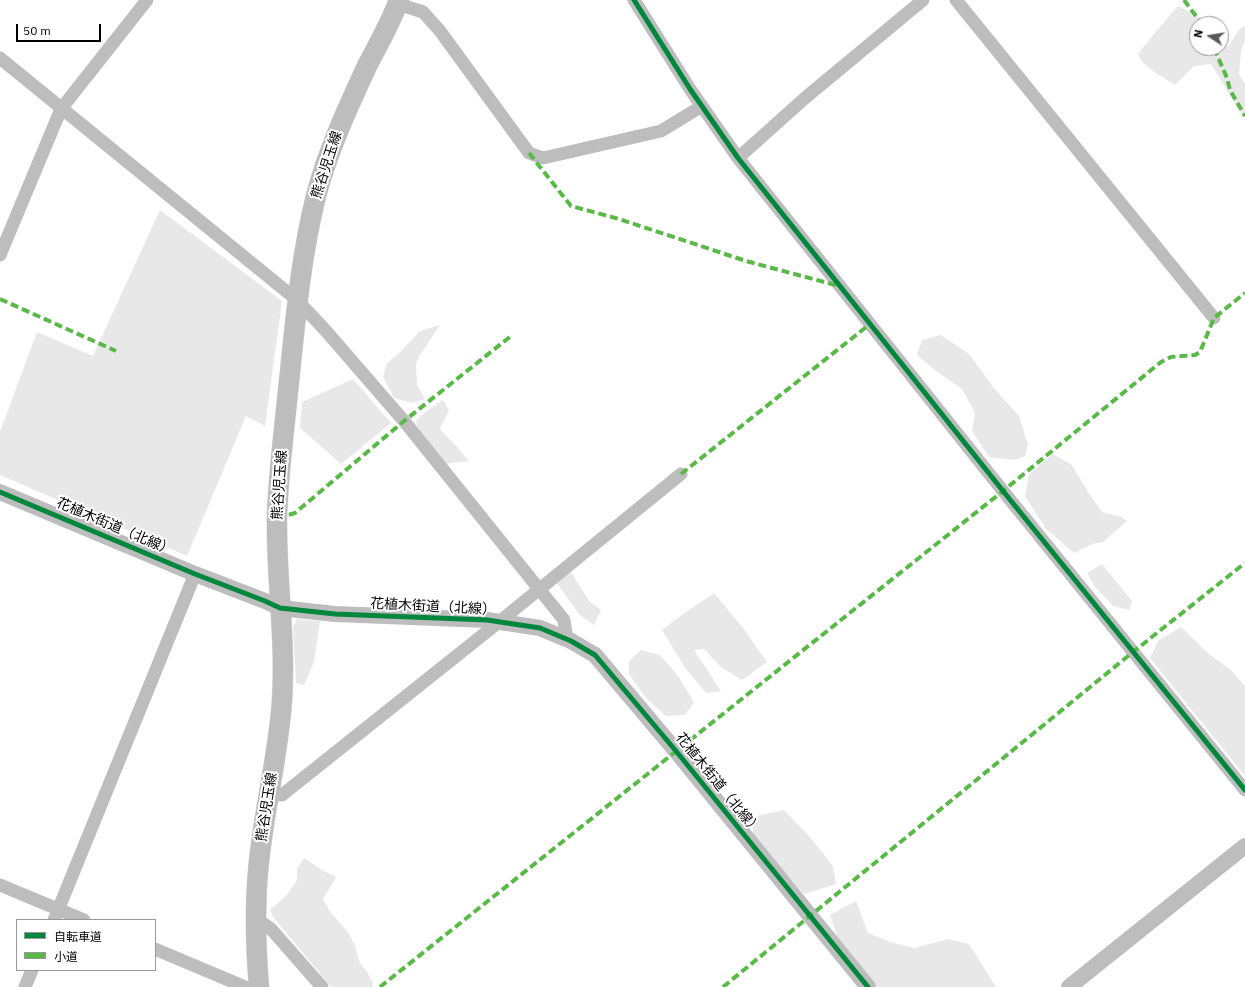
<!DOCTYPE html>
<meta charset="utf-8">
<style>
body{margin:0}
#map{position:relative;width:1245px;height:987px;overflow:hidden;background:#fff;font-family:"IBM Plex Sans","Noto Sans JP",sans-serif}
canvas{display:block}
.legend{position:absolute;left:16px;top:919px;width:140px;height:52px;box-sizing:border-box;background:#fff;border:1px solid #999;margin:0;padding:5px 7px;list-style:none;font-size:12px;color:#000}
.legend li{display:flex;align-items:center;gap:8px;height:20px}
.legend b{width:20px;border:1px solid #999}
.north{position:absolute;left:1189px;top:16px;width:40px;height:40px;box-sizing:border-box;background:#fff;border:1px solid #999;border-radius:50%;rotate:282deg;font-size:11px;font-weight:700;line-height:16px;text-align:center;color:#000}
.north::after{content:'';display:block;margin:auto;width:14px;height:18px;background:#595959;clip-path:polygon(50% 0,100% 100%,50% 72%,0 100%)}
.scale{position:absolute;left:16px;top:24px;width:85px;height:18px;box-sizing:border-box;border:2px solid #000;border-top:0;padding-left:5px;font-size:12px;line-height:14px;white-space:nowrap;color:#000;-webkit-text-stroke:3px #fff;paint-order:stroke}
</style>
<div id="map">
<canvas width="1245" height="987"></canvas>
<ul class="legend">
<li><b style="height:5px;background:#00873e"></b>自転車道</li>
<li><b style="height:5px;background:#58b947"></b>小道</li>
</ul>
<div class="north">N</div>
<div class="scale">50 m</div>
</div>
<script>
const context = document.querySelector('canvas').getContext('2d');
context.lineJoin = 'round';
function paint(path, color) {
  context.fillStyle = color;
  context.fill(path, 'evenodd');
}
function strokePath(path, color, width, dash) {
  context.strokeStyle = color;
  context.lineWidth = width;
  context.lineCap = dash ? 'butt' : 'round';
  context.setLineDash(dash || []);
  context.stroke(path);
}
function write(font, color, halo, rows, align = 'center') {
  context.font = font + ' "IBM Plex Sans","Noto Sans JP",sans-serif';
  context.lineWidth = 4;
  context.setLineDash([]);
  context.textBaseline = 'middle';
  context.strokeStyle = halo;
  context.fillStyle = color;
  for (const [text, x, y, turn = 0] of rows) {
    context.save();
    context.translate(x, y);
    context.rotate((+turn || 0) * Math.PI / 180);
    context.textAlign = isNaN(turn) ? turn : align;
    if (halo) context.strokeText(text, 0, 0);
    context.fillText(text, 0, 0);
    context.restore();
  }
}
paint(new Path2D(`
 M1178,6L1201,18L1206,24H1197V48H1221V42L1228,47L1240,28L1245,26V40L1241,51L1239,74L1245,84V117L1243,116L1211,64L1194,66L1175,85L1153,71L1142,62L1138,54L1153,35Z
 M160,210L282,301L265,426L246,416L187,556L0,475V432L37,332L93,356Z
 M440,325L420,355L416,364L417,385L425,399L412,403L394,398L383,377L387,363L400,352L420,331Z
 M941,335L969,354L993,387L1019,416L1028,445L1025,456L1014,460L989,457L972,431L975,413L962,389L936,371L917,355L922,340Z
 M353,379L391,423L341,464L300,428L302,402Z
 M443,400L449,410L440,429L459,449L469,461L445,464L419,432L416,421L424,413Z
 M1053,454L1072,465L1088,492L1102,512L1121,517L1127,521L1103,542L1093,544L1074,553L1046,529L1025,496L1029,474Z
 M1102,564L1132,601L1130,610L1113,606L1095,587L1087,573Z
 M571,572L589,601L601,610L594,625L580,615L556,582Z
 M714,593L743,628L767,662L742,680L721,667L704,649L694,650L721,691L706,693L686,669L662,630L686,612Z
 M297,619L320,621L314,662L304,685L296,683L293,627Z
 M1181,627L1209,654L1231,670L1245,686V776L1150,658L1158,641Z
 M641,650L660,655L678,676L694,702L685,715L666,716L646,698L629,674V661Z
 M784,810L809,836L833,866L836,884L804,894L780,868L753,834L752,817Z
 M304,858L324,871L336,877L323,899L331,913L347,931L354,943L360,963L367,972L373,983L372,987H333L330,986L274,918L270,910L287,895L297,880V869Z
 M856,901L868,933L890,942L914,948L948,939L969,944L996,987H876L838,939L830,915Z`), '#e8e8e8');
const primary = new Path2D(`
 M259,987C255,940 254,893 261,845C267,797 279,749 282,700C286,639 276,579 277,518C278,476 284,433 288,391C295,326 300,260 316,196C328,150 348,107 368,64C379,43 391,22 399,0`);
strokePath(primary, '#dbdbdb', 21);
strokePath(new Path2D(`
 M634,0L690,89L738,158L1003,491L1245,790
 M956,0L1214,318
 M398,4L423,12L440,31L529,153L543,158L661,131L702,106
 M0,58L297,300L326,331L404,421L564,620L567,640
 M738,158L805,98L923,0
 M0,255L61,109L147,0
 M269,794L282,795L499,622L681,474
 M0,885L84,920
 M54,920L195,574
 M256,923L264,924L271,929L322,987
 M155,949L245,987
 M25,987L32,970`), '#bdbdbd', 13);
strokePath(new Path2D(`
 M0,492L195,574L265,601L280,608L335,614L487,620L540,628L571,641L595,655L676,751L868,987
 M1069,987L1245,846`), '#bdbdbd', 16);
strokePath(primary, '#bdbdbd', 20);
strokePath(new Path2D(`
 M1184,0L1202,24
 M1214,48L1227,78L1230,90L1245,116
 M529,153L571,206L619,219L746,261L839,286
 M0,299L116,351
 M681,474L870,324
 M277,515H288L295,513L404,421L511,336
 M380,987L1003,491L1161,362L1171,357L1195,355L1200,352L1214,318L1245,293
 M723,987L1133,652L1245,563`), '#58b947', 4, [8, 4]);
strokePath(new Path2D(`
 M634,0L690,89L738,158L1003,491L1245,790
 M0,492L195,574L265,601L280,608L335,614L487,620L540,628L571,641L595,655L676,751L868,987`), '#00873e', 5);
write('14px', '#000', '#fff', [
 ["熊谷児玉線",327,165,-72],
 ["熊谷児玉線",280,485,-86],
 ["花植木街道（北線）",115,527,23],
 ["花植木街道（北線）",433,607,3],
 ["花植木街道（北線）",718,784,51],
 ["熊谷児玉線",267,807,-81]
]);
</script>
